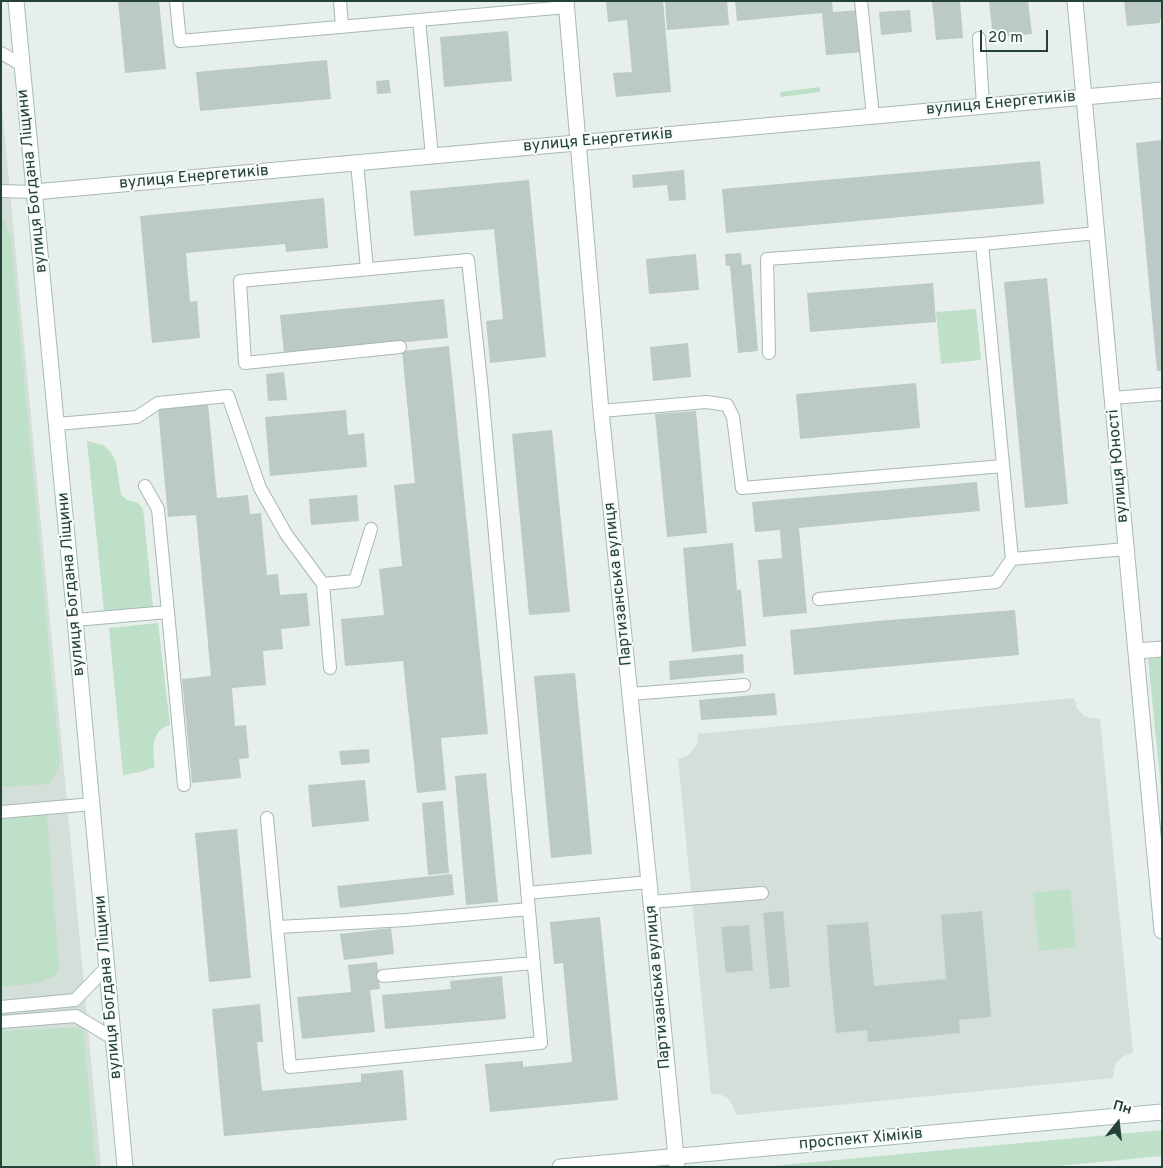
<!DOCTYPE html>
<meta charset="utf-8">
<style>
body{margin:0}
#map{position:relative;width:1163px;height:1168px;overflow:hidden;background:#e6efeb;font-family:Overpass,sans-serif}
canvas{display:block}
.frame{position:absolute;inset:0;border:2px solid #24423a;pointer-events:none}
.north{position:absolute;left:1093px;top:1098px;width:50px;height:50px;-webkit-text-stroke:4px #f7fbf9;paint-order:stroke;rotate:16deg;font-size:14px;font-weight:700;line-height:20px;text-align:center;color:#24423a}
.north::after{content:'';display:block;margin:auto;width:18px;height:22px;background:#24423a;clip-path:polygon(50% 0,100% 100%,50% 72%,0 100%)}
.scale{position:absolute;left:980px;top:30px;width:68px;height:22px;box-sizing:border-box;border:2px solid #24423a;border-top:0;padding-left:6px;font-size:15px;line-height:18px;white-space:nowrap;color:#24423a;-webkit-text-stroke:4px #f7fbf9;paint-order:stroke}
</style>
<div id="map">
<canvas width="1163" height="1168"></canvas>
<div class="frame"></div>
<div class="north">Пн</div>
<div class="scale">20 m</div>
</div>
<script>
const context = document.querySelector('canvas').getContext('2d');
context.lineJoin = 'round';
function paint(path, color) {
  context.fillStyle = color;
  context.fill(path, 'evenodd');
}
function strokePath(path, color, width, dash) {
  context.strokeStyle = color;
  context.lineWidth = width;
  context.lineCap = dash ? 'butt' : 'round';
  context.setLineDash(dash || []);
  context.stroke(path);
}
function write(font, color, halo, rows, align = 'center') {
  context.font = font + ' Overpass,sans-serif';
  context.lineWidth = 4;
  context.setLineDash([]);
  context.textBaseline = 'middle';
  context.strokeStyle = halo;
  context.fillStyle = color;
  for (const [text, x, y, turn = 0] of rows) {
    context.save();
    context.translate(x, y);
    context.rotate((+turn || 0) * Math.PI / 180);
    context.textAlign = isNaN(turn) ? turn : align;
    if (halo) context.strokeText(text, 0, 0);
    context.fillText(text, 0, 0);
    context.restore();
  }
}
paint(new Path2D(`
 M1,96L101,1167H1Z
 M1074,698L1077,708L1083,715L1090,718L1100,719L1133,1053L1124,1056L1117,1062L1114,1067L1113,1078L736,1115L733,1106L728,1098L719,1094H711L678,759L685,757L691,753L697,744L698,734Z`), '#d4dfda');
paint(new Path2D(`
 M820,87V92L781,97L780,92Z
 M1,212L11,237L60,764L50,784L1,787Z
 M976,309L981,360L941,364L936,312Z
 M87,441L103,445L110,451L116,462L121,494L127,500L138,503L143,509L153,607L104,611Z
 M158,623L170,725C167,726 164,727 162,729C151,736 153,755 155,767L140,772L123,775L109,628Z
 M1162,657V798L1148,659Z
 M47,815L59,969L53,977L38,983L1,987V819Z
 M1070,889L1076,947L1039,951L1033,893Z
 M83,1027L96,1167H1V1031Z
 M1162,1130V1156L1048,1167H761Z`), '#bfe0c8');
paint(new Path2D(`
 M118,1H159L166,69L125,73Z
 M606,1H663L671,92L616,97L613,73L632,72L627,20L608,22Z
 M665,1H727L729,25L667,30Z
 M735,1H832L833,12L860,10L864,52L826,55L822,13L737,21Z
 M932,1H960L963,38L936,40Z
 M989,1H1028L1032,34L993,38Z
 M1124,1H1162V19H1160V23L1127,26Z
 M910,10L912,32L881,35L879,12Z
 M508,31L512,81L444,87L440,37Z
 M327,60L331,99L200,111L196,72Z
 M389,80L391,93L377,94L376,81Z
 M1162,140V371H1157L1136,143Z
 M1040,161L1044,204L726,233L722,189Z
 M684,170L686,200L669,201L667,185L633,188L632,175Z
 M529,180L546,357L490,363L486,321L503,319L494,229L414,236L410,191Z
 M324,198L328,248L286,252L285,244L186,253L190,302L197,301L200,338L152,343L140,216Z
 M741,253L742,265L751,264L758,351L738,353L730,266H726L725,254Z
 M696,254L699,290L649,294L646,259Z
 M1047,278L1068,504L1025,508L1004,282Z
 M933,283L936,322L810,332L807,293Z
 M444,299L448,338L284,354L280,315Z
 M688,343L691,377L653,381L650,347Z
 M449,346L488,734L441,738L446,790L417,793L403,661L345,666L341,619L384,615L379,569L402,566L394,485L415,483L402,351Z
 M284,372L287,400L268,401L266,374Z
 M916,383L920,428L800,439L796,394Z
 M208,404L217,498L248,495L250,514L261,513L267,575L278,574L280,595L307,593L310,626L281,629L283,649L263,651L266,685L232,688L235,726L246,725L249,758L239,759L241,778L192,783L182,679L211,676L196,515L168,517L158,409Z
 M346,410L348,435L364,433L367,467L270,476L265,417Z
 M696,411L707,533L667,537L655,414Z
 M552,430L570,612L529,615L512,434Z
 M977,482L980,511L799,528L807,613L763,617L758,560L782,558L780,530L755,532L752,502Z
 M357,495L359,521L311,525L309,499Z
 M733,543L737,590H741L746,646L692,652L683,548Z
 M1015,610L1019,655L794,675L790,630L877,621Z
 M743,654L744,673L670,680L669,661Z
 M575,673L592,854L551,858L534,676Z
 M775,693L777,715L701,720L699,700Z
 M369,749L370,763L341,765L339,751Z
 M486,773L498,902L466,905L455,776Z
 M365,780L369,821L312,827L308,785Z
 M443,801L449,873L428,875L422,803Z
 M237,829L251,978L209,982L195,833Z
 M452,874L454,895L340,908L337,886Z
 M783,911L790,987L770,989L763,913Z
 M982,911L991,1017L959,1020L960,1033L868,1042L867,1030L836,1033L830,973L827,925L868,922L874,986L946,979L941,915Z
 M600,917L618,1100L490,1112L485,1064L523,1061V1067L572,1062L563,963L554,964L550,922Z
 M749,925L753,970L726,973L721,927Z
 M391,928L394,954L344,960L340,934Z
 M377,962L380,989L370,990L375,1032L302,1039L297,997L351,992L348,965Z
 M502,976L506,1019L385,1029L382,995L451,989L450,981Z
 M260,1004L263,1042H257L262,1091L361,1082V1074L403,1070L407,1120L224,1136L212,1009Z`), '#bbcac4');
const service = new Path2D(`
 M176,1L180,41L567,7
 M340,1L342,27
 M861,1L873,116
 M419,20L432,156
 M979,38L983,106
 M1,53L22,65
 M357,163L367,269
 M1,191L34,192
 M1097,233L982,244L1012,559L1126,549
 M769,353L767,259L982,244
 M1112,398L1162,394
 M601,411L706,402L727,405L733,417L742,488L1003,466
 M57,424L137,417L158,403L228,396L260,488L286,534L323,584L330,668
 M145,486L158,509L168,612
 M323,584L355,581L371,529
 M819,599L996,582L1012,559
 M75,620L168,612L184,785
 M630,694L744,685
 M1,812L93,804
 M267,818L290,1067L541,1043L482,391L468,260L240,281L245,363L400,347
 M527,893L649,882
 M651,902L762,893
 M278,927L406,920L529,909
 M383,976L534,963
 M1,1007L75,1000L107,967
 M1,1022L76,1016L114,1039`);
const minor = new Path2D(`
 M566,1L601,411L649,882L677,1167
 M1075,1L1162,931
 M1136,651L1162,649`);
const tertiary = new Path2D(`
 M34,192L1162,90`);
const secondary = new Path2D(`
 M16,1L75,620L125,1167
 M560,1167L1162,1112`);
strokePath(service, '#a8b8b2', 14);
strokePath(minor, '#a8b8b2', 17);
strokePath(tertiary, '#a8b8b2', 17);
strokePath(secondary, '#a4bbb3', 17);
strokePath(service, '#fff', 12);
strokePath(minor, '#fff', 15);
strokePath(tertiary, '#fff', 15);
strokePath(secondary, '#fff', 15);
write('16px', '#24423a', '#f7fbf9', [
 ["вулиця Енергетиків",1001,104,-5],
 ["вулиця Енергетиків",598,141,-5],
 ["вулиця Енергетиків",194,178,-5],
 ["вулиця Богдана Ліщини",33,181,-96],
 ["вулиця Юності",1119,466,-95],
 ["вулиця Богдана Ліщини",72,584,-95],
 ["Партизанська вулиця",619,584,-96],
 ["вулиця Богдана Ліщини",109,987,-95],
 ["Партизанська вулиця",659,987,-95],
 ["проспект Хіміків",861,1140,-5]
]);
</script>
